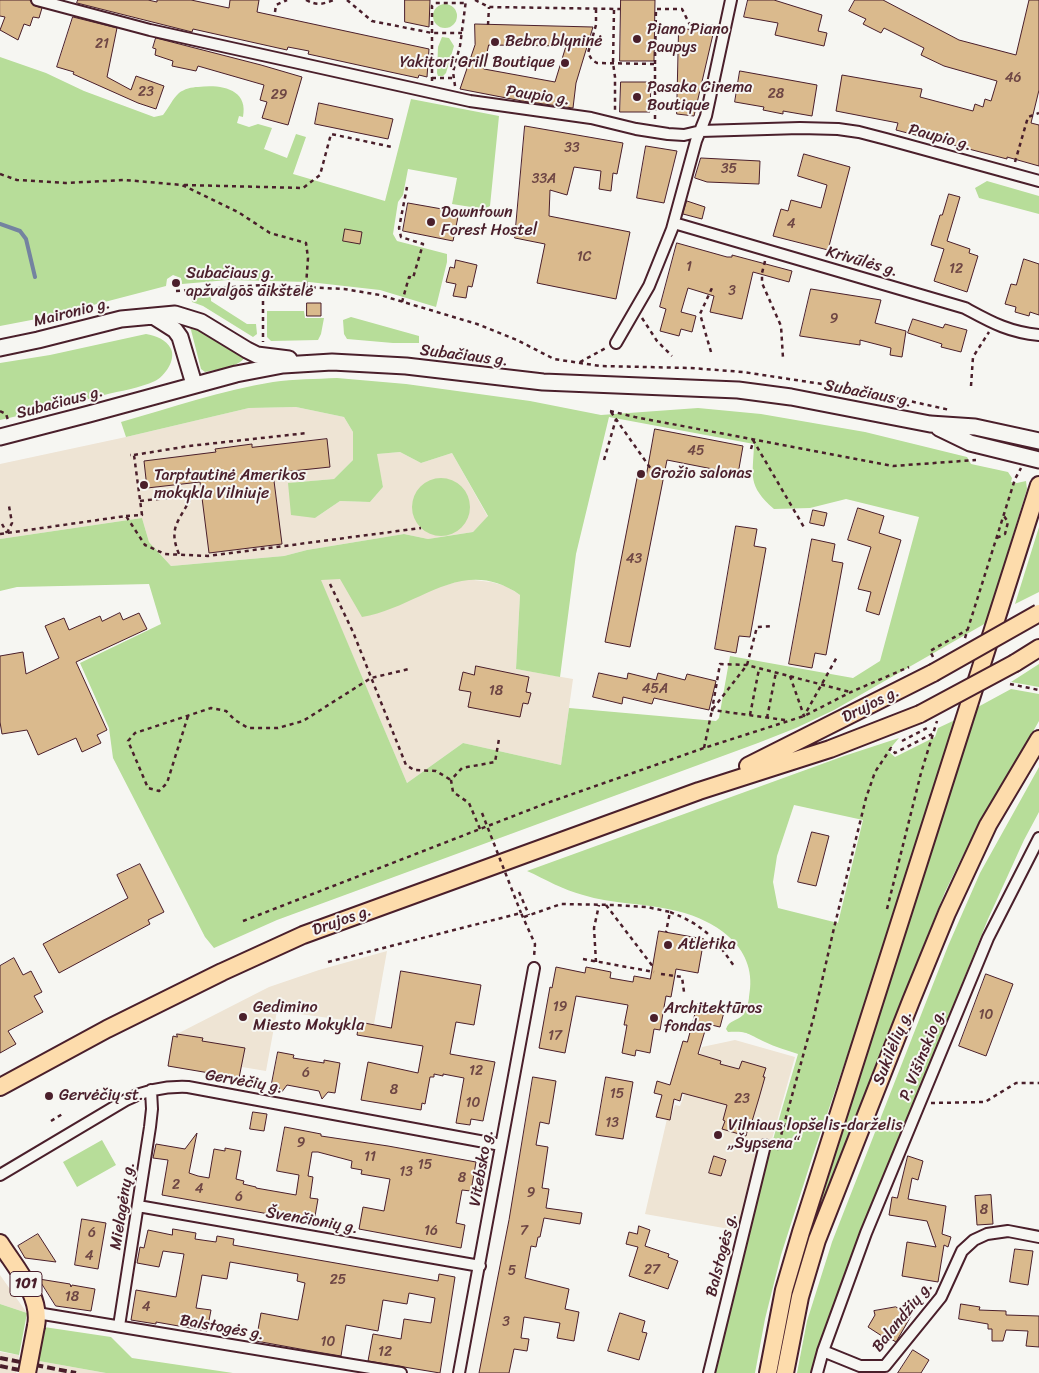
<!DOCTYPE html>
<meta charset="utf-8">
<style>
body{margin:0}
canvas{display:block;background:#f6f6f2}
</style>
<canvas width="1039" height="1373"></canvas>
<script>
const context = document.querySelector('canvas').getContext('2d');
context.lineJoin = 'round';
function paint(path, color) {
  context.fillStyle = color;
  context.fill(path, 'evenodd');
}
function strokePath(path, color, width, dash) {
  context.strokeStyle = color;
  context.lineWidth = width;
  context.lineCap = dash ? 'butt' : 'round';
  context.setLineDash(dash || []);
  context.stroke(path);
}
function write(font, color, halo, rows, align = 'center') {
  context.font = font + ' Sriracha,sans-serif';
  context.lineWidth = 4;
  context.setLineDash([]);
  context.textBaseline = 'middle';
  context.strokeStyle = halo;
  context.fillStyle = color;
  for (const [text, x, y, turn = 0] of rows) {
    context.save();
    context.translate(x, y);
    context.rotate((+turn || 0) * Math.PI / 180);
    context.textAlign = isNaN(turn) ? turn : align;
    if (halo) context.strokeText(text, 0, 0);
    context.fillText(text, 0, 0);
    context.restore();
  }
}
paint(new Path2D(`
 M296,407L344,417L353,432V460L334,479L289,483L315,518L340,501L370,502L383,487L376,454L400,452L421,463L452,453L488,517L473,532L428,539L404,534L307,550L284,556L171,566L149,542L142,518L0,539V464L126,437L249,408Z
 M320,579H340L443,586L465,579L491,582L506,586L520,595L516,669L573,679L561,765L463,743L407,783Z
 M387,951L374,1024L277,1011L266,1071L242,1067L239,1078L168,1066L173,1036L176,1037L175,1035L269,987L319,970Z
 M735,1040L795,1057L746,1232L645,1214L667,1119L670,1120L675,1105L680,1106L702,1047Z
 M0,1275L27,1313L0,1304Z
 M0,1352L19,1355L16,1373H0Z
 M39,1361L106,1373H37Z`), '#eee4d4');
paint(new Path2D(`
 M433 16a12 12 0 1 1 24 0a12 12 0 1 1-24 0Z
 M442,37L449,38L454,46L446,73L443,76H438L437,73L438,47Z
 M0,57L46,73L84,91L154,117L163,115C168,109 173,98 179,93C184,89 192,87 198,87C219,84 249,88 243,117L239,116L237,123L249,127L258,124L272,128L264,149L287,158L296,134L306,137L293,174L385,201L411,99L499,116L490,206L484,209L452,204L457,178L408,169L403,195L398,202L393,234L397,241L447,254V262L436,307L380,290L309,282L228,280L182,284L181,278L173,275L167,279L166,286L47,317L0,326Z
 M987,181L1039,196V214L979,198L975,188Z
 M211,292V301L247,324H256L257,334L253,337L203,306L192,302L191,293Z
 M267,311H304L305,318H324L321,334L318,340L271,341L267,337Z
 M351,317L419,336V343H393L347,339L344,334L343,320Z
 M186,323L192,324L245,357C238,368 217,369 205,372L201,369L191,330Z
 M146,334C156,336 166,339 171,349C176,360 165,376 155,381C140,388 120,391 104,395C69,404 35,412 0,420V363L50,355Z
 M337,378L406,384L530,401L601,415L698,408L761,414L865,432L967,457L971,464L1008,472L1012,478L1011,482L1017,483L1026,481L1027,489L986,623L834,710L796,728L758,743L277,920L214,948L205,937L113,758L109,728L80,663L161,624L149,584L17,587L0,591V539L142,518L149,542L171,566L284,556L307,550L404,534L428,539L473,532L488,516L452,453L421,463L400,452L377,454L383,487L370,502L340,501L315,518L291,515L288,483L334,479L353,460V432L344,417L296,407L249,408L126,437L121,422C171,408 222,390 273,382C294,379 316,379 337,378ZM609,417L754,444C753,477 747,485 774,509L810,508L846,499L919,517L880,661L853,678L730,656L719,718L716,721L569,708L561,765L463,743L407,783L321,580L340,579L362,617C419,608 462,554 520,595L516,669L560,677L576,554Z
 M412 507a29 29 0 1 1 58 0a29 29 0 1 1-58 0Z
 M1039,527V592L1015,604Z
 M1039,664V687L1011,682Z
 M1011,689L1039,694V721L966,849L945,892L893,1021L806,1249L795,1284L778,1373H774L797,1269L888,988L976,708Z
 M955,720L882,954L813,1155L781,1255L765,1319L755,1373H715L746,1232L798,1054C787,1050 775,1047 765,1042C748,1034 748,1031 728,1032L726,1029C729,1020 737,1021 743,1015C746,1011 749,1001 749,997C759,949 718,921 677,911C647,903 611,904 583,895C563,890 545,879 527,871L844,756L899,738L888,751L895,757L935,737L938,728ZM794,805L863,820L838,923L778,908L773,882L777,856Z
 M1039,767V812L1024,840L988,919L886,1171L827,1324L816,1357L814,1373H797L807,1321L832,1242L948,946L980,873Z
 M102,1140L116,1165L77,1187L63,1162Z
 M0,1304L27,1313L19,1355L0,1351Z
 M44,1327L111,1337L132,1358L233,1373H106L39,1361Z`), '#b7dd99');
strokePath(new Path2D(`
 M0,224L20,231L26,239L35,277`), '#7483a0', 4);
const building = new Path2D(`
 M0,0H30L33,5L42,8L39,18L33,17L30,26L24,24L18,40L0,30L5,17L0,16Z
 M78,0H148L157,2V0H191L229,8L230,0H259L257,12L429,49L427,77L419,75L418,78L381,70L308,54L309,51L288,47L287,50L193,29L192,32L77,3Z
 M405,0H430L429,27L405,22Z
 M621,0H655L654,61H620Z
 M748,0H774L822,15L818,31L827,33L824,46L775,35L778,23L744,17Z
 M855,0H883L959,40L1016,55L1029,0H1039V90L1031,123L1039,125V166L1007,157V159L896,130L898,123L836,111L842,75L922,89L920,97L973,111L975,104L983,107L985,99L991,101L997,81L944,66L921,55L924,48L884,28L881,33L863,24L866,19L849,11Z
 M73,17L117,28L107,77L131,90L136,76L164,86L156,109L138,103L73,74L74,72L57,67Z
 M475,24L593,27L576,83L573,108L522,101L460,89L475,45ZM489,45L566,46L555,82L484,69Z
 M679,29L714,30L694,116L677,114Z
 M156,38L261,65L302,77L288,125L262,118L267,102L260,100L264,85L198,66L196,71L172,66L173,61L155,55L156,49L153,48Z
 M740,71L817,85L812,116L783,111V114L763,110L764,107L735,102Z
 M621,82H651L650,112H620Z
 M319,103L393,119L388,139L315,124Z
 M525,126L623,143L617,174L613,173L611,191L599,189L601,171L574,167L567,195L550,190L549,216L630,232L616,299L537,283L545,244L515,238Z
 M646,146L677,151L664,203L637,198Z
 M804,154L850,167L828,250L773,236L781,209L788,211L791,200L821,208L827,185L798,176Z
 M701,158L760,161L759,184L707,182L695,178Z
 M949,194L960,197L947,241L970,249L969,253L978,256L967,292L934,281L944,249L931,245L940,215H942Z
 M687,201L705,207L702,219L683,214Z
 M408,203L459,212L453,241L403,231Z
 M345,229L362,232L360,244L343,241Z
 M677,243L727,257H732V255L792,271L789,282L753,272L742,319L710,312L714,296L688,288L681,312L696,316L692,332L681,329L679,336L660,331L666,309L660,307Z
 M1024,259L1039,264V315L1030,312L1029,316L1015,312L1016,307L1005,304L1011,284L1016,285Z
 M456,260L477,265L472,287L468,286L466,298L453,296L456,284L446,282L450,267L454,268Z
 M811,289L881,300L875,323L906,331L902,357L890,355L891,348L860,340V345L800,336Z
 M307,303H321V316H307Z
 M913,319L943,328L945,324L967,330L961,352L941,347L942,344L908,333Z
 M655,429L743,446L738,474L667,460L630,647L605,642L638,473L646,475Z
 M327,439L330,467L273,473L282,544L209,553L200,482L147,488L144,461L216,452L215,449L252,444V447Z
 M858,508L884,516L879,533L901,540L879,615L866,611L871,592L858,589L871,547L848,540Z
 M813,510L827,513L824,526L810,523Z
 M736,526L757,529L754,546L766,548L750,637L739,636L736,653L715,649Z
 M812,539L835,544L832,561L843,563L826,655L815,653L812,668L789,664Z
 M120,613L123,620L139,613L147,629L76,662L107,730L97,735L101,743L82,752L76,738L38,755L27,730L2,734L0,722V656L23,652L26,674L59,658L45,626L64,618L69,630L100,616L102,621Z
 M476,666L529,677L526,692L531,693L528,704L523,703L520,717L468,707L471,692L459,690L463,672L474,675Z
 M599,673L627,679L628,673L656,680L658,673L685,680L687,674L716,681L709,710L654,698L652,704L623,697L622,704L593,697Z
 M812,832L829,836L816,886L798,882Z
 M140,864L164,912L148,920L150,924L59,973L43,944L128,898L117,875Z
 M659,931L704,939L698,973L676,969L671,997L666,996L660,1030L654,1029L650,1053L636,1050L635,1056L622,1053L627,1025H624L628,1005L576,996L565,1053L539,1048L550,987L552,988L556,967L585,973L586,967L611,972L610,978L633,982L634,976L650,979Z
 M14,958L23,975L31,971L42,992L34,996L43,1012L8,1031L16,1044L0,1053V966Z
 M401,971L481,985L474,1025L456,1022L450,1054L495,1062L483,1121L471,1119L470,1125L456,1123L464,1078L443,1074V1076L434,1074V1077H430L425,1104L422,1103L421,1110L361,1100L368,1062L418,1073L423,1046L357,1035L359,1022L391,1028Z
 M986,974L1013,984L986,1056L959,1046Z
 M698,1004L724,1012L720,1027L707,1024L698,1054L721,1061L720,1064L739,1069L742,1061L766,1068L763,1077H765L759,1098L750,1128H748L746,1136L722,1129L725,1121L723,1120L727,1105L682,1093L680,1101L674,1099L670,1120L656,1117L662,1095L654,1093L657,1081L670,1085L683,1041L687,1042Z
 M177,1034L203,1038L202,1041L245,1048L239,1078L168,1066L173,1036L177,1037Z
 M278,1052L294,1055L293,1058L324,1063V1060L340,1063L335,1093L328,1092L322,1099L319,1091L287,1085L281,1093L278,1084L272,1083Z
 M533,1077L556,1081L549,1124L540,1122L536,1145L548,1147L542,1188L549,1189L546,1208L582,1213L580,1224L544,1218L540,1237H538L536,1247L531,1246L525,1278L569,1289L565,1309L579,1312L574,1341L557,1338L560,1323L524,1317L521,1338L529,1339L527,1351L514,1349L509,1373H479L509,1220Z
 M606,1077L633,1082L623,1139L596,1135Z
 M253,1112L267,1114L264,1131L250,1129Z
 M285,1127L321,1134V1136L388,1146L476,1162L471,1191L462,1190L456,1223L465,1225L461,1248L359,1229L363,1207L384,1211L390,1179L361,1174L362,1170L351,1168L352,1161L318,1152H312L308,1176L313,1177L310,1198L318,1199L314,1222L162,1195L168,1160L153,1158L156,1144L185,1149L197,1133L189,1173L198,1176L209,1178L214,1149L225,1151V1148L241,1151L236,1179L244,1181L243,1184L256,1187V1188L296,1195L299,1175L277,1171Z
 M714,1156L726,1160L721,1176L709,1173Z
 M908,1156L923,1161L918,1180L912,1178L908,1199L946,1206L942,1234L951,1237L948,1247L944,1245L938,1282L902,1276L907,1242L936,1247L927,1221L889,1215L892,1197L897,1198Z
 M991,1195L993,1224L977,1225L975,1196Z
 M82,1219L106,1223L98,1269L75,1265Z
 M639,1226L650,1230L645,1246L669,1254L668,1257L678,1261L668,1289L629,1276L638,1247L626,1244L629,1232L637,1234Z
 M173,1229L196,1233L195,1239L216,1242L217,1236L234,1239L233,1245L438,1281L439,1274L455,1277L440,1373L368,1361L373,1334L401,1339L404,1319L431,1323L435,1298L409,1293L407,1304L383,1300L378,1331L346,1325L341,1356L311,1351L256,1341L261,1313L298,1320L305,1283L297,1281L298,1274L230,1262L227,1279L202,1275L196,1308L211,1310L207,1331L156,1322V1324L131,1320L136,1290L176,1297L184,1254L163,1251L159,1267L137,1263L140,1247L144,1248L148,1230L172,1235Z
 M38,1234L56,1262L25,1258L18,1246Z
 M1015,1249L1033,1251L1028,1285L1010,1282Z
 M39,1279L70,1284L71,1287L72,1285L95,1289L91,1311L56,1306Z
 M961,1304L980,1307L979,1310L1006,1311V1315L1039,1316V1347L1026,1346L1028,1331L1006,1330L1003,1341H992V1329H988V1324L959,1319Z
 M896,1307L911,1316L896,1342L886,1336L885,1338L868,1327L875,1315L874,1311Z
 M620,1313L645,1321L642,1332L647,1333L639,1360L608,1351Z
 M913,1350L929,1360L921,1373H898Z`);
paint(building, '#daba8d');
strokePath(building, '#4a1f2b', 1);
const minor = new Path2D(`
 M37,0L150,30L470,101L591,118L636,129L668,134L684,135L701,131L800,128L838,129L859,132L886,139L1039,181
 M674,223L965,308C991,322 1008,332 1039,335
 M616,343L649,286L672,229L696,141L706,116L731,0
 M0,1175L126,1100C146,1090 165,1086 188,1087L501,1145
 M138,1206L480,1266
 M37,1313L401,1373
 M119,1326L150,1127L152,1109L151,1090
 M823,1351L860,1366H885L941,1297L962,1251L974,1240L987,1234L1008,1231L1039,1237
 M459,1373L534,968
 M709,1373L765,1145
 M817,1373L823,1351L866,1233L988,938L1039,838`);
const secondary = new Path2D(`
 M153,316L175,330L180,337L194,384
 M0,348L38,340L121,319L175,314L201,322L247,350L257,355L289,359
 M939,428L970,443L1039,460
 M0,437L89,414L236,374L283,365L332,362L406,366L543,382L738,390L791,397L930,424L975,427L1039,441`);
const primary = new Path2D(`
 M1015,663L1039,648
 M748,766L933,673
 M0,1087L107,1029L222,972L303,935L699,791L830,749L920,714
 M0,1243C15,1267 42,1296 36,1326
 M768,1373L784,1290L801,1232L1039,485
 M785,1373L800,1297L817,1240L911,1001L947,913L988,825L1039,739`);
strokePath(minor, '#4a1f2b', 14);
strokePath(secondary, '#4a1f2b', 19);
strokePath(primary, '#4a1f2b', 20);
strokePath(new Path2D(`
 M306,0C317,6 323,4 334,0
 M347,0L372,21L432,33H462
 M475,0L489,7L620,9
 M596,9V25L588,53L592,60L597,63L655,64V121
 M614,10L613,63L615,77V112
 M275,12L276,5L287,0
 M488,25L489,7
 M456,61L468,65
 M655,64L656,9H682L690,25L714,26
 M432,78H454
 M432,81V6L435,3H466
 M455,86L453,72L460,46L466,0
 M1015,162L1028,117L1039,113
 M0,174L17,180L65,183L125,180L182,185L238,212L270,233L306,243L308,258L306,286
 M184,185L303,188L320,175L331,134L392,147
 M765,261L762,273V283L781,326L783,358
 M263,285V342
 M176,291L263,285L344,289L380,295L477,324L517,340L554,359L600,366L691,368L743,372L855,389L950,410
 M402,302L409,277L413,278L423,244L401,237L399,228L407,187
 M642,318L657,341L672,356
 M711,352L700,314L712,288
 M580,362L606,348
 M971,386L973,357L989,332
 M0,411L6,414L8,420
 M610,411L635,417L893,466L976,460
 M611,412L651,469
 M753,440L805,529
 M751,449L753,442
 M134,455L189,446L307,433
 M604,460L616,419
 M140,501L192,495C181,520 167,526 179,554
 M126,516L142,515L134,455H130
 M2,524L7,533
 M7,533L12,523L9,506
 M0,534L126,516L145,545L165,554L208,556L421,528
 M997,538L1005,534L1008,522L1004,516
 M330,584L353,632L406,765L414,770L436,771L451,780
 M965,638L1015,479L1021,468
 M933,657L930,651L967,630
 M790,676L804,716L837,657
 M1010,684L1039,690
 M750,715L759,669
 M188,716L167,783L159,791L148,788L128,741L135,733L211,708L226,711L235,720L248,728H278L303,721L371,678L409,669
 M767,718L776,672
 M785,720L712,710L720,664L747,665L850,692
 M704,748L712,710L747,665L757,627L773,626
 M480,829L469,803L453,792L451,780L462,768L495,762L499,739
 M519,892L529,915
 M606,905L654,968
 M887,909L921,773L937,721
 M670,912C703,925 714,937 734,966
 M524,917L561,904L614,905L647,907L670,912L666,932
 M243,921L547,803L704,748L804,716L851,692L909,667
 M583,959L654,972
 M328,962L521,913L535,944L534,957
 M596,962L594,928L599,905
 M661,974L682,977L684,992
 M931,1103L985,1102L1016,1083H1039
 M51,1121L64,1113
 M777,1150L814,1016L834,928L866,798L875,772L891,748L895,753L932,734`), '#4a1f2b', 2.5, [4, 4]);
strokePath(minor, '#f6f6f2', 10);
strokePath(secondary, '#f6f6f2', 15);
strokePath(primary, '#fddcac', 16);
strokePath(new Path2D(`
 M0,1358L76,1373
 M0,1366L34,1373`), '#4a1f2b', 4, [8, 4]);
const primaryBridge = new Path2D(`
 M933,673L1039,613
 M920,714L1015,663
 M27,1373L36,1326`);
strokePath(primaryBridge, '#4a1f2b', 20, []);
strokePath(new Path2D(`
 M902,741L927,728
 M482,813L521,913`), '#4a1f2b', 2.5, [4, 4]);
strokePath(primaryBridge, '#fddcac', 16);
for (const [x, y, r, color] of [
 [637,39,5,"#4a1f2b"],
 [495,42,5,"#4a1f2b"],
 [565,63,5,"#4a1f2b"],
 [637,97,5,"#4a1f2b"],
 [431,222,5,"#4a1f2b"],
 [176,283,5,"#4a1f2b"],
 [641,474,5,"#4a1f2b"],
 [144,485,5,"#4a1f2b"],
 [668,945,5,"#4a1f2b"],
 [243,1017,5,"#4a1f2b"],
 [654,1018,5,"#4a1f2b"],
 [49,1096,5,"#4a1f2b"],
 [718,1135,5,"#4a1f2b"]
]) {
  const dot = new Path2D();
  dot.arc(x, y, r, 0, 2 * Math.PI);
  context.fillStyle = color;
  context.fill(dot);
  strokePath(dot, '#f6f6f2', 2);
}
write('14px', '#6e4644', null, [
 ["21",102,44],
 ["46",1013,78],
 ["23",146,92],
 ["28",776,94],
 ["29",279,95],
 ["33",572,148],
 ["35",729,169],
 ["33A",544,179],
 ["4",791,224],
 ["1C",584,257],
 ["1",689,267],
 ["12",956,269],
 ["3",732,291],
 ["9",834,319],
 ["45",696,451],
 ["43",634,559],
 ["45A",655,689],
 ["18",496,691],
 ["19",560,1007],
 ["10",986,1015],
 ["17",555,1036],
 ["12",476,1071],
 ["6",306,1073],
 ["8",394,1090],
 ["15",617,1094],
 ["23",742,1099],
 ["10",473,1103],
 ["13",612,1123],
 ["9",301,1143],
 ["11",370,1157],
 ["15",425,1165],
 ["13",406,1172],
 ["8",462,1178],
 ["2",176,1185],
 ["4",199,1189],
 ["9",531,1193],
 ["6",239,1197],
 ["8",984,1210],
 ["16",431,1231],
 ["7",524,1231],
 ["6",92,1233],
 ["4",89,1256],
 ["27",652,1270],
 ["5",512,1271],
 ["25",338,1280],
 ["18",72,1297],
 ["4",146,1307],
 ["3",506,1322],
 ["10",328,1342],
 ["12",385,1352]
]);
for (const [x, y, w] of [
 [26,1284,32]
]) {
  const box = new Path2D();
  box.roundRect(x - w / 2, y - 12.5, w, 25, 4);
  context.fillStyle = '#f6f6f2';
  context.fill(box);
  strokePath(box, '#4a1f2b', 1);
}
write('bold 15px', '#4a1f2b', null, [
 ["101",26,1284]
]);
write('16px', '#4a1f2b', '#f6f6f2', [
 ["Piano Piano",647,30],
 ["Paupys",647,48],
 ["Bebro blyninė",505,42],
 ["Yakitori Grill Boutique",555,63,"right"],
 ["Pasaka Cinema",647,88],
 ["Boutique",647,106],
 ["Downtown",441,213],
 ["Forest Hostel",441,231],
 ["Subačiaus g.",186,274],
 ["apžvalgos aikštelė",186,292],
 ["Grožio salonas",651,474],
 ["Tarptautinė Amerikos",154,476],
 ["mokykla Vilniuje",154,494],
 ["Atletika",678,945],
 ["Gedimino",253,1008],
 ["Miesto Mokykla",253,1026],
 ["Architektūros",664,1009],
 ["fondas",664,1027],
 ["Gervėčių st.",59,1096],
 ["Vilniaus lopšelis-darželis",728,1126],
 ["„Šypsena“",728,1144]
], 'left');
write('16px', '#4a1f2b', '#f6f6f2', [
 ["Paupio g.",538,96,8],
 ["Paupio g.",940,138,15],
 ["Krivūlės g.",862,262,16],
 ["Maironio g.",72,313,-14],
 ["Subačiaus g.",464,356,7],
 ["Subačiaus g.",868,394,11],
 ["Subačiaus g.",60,403,-15],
 ["Drujos g.",871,705,-27],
 ["Drujos g.",342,921,-20],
 ["Sukilėlių g.",893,1048,-68],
 ["P. Višinskio g.",923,1055,-68],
 ["Gervėčių g.",244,1082,10],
 ["Vitebsko g.",482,1168,-80],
 ["Mielagėnų g.",123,1206,-81],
 ["Švenčionių g.",312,1221,10],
 ["Balstogės g.",722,1255,-76],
 ["Balandžių g.",903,1317,-51],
 ["Balstogės g.",222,1328,10]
]);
</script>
